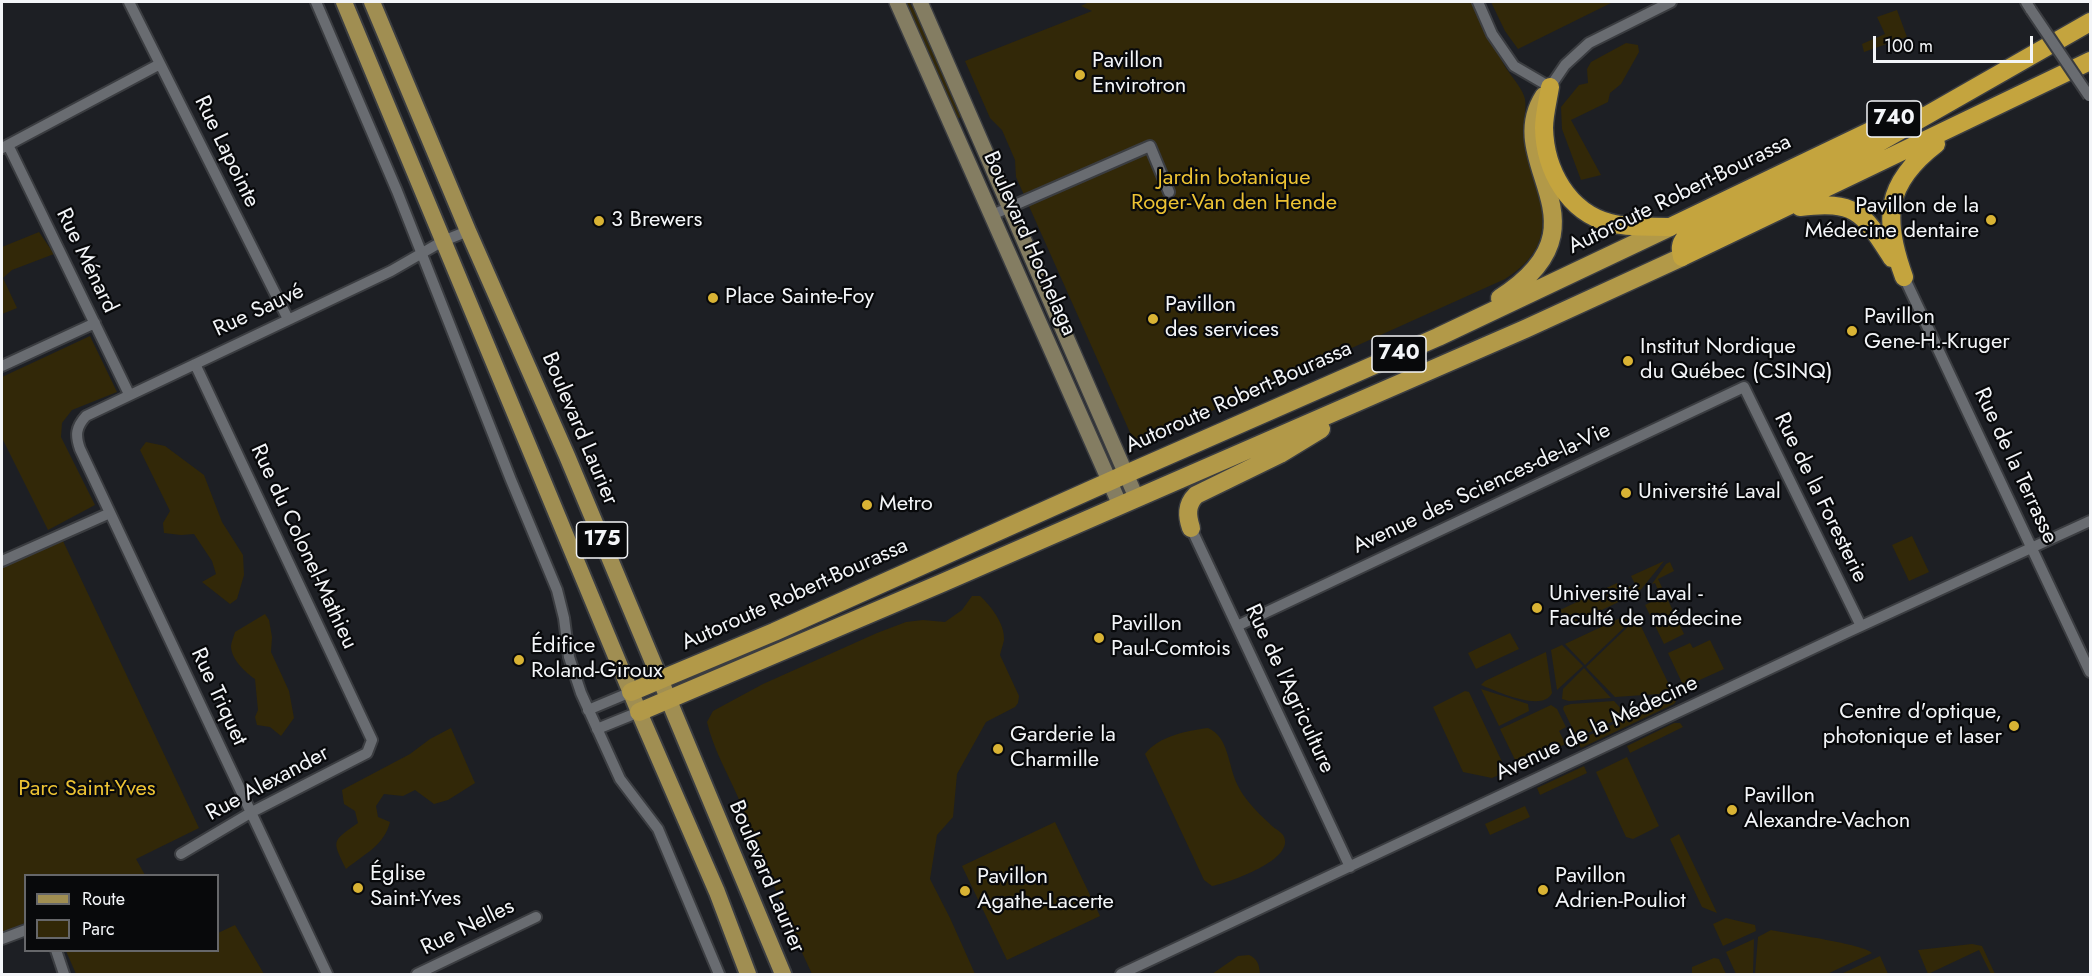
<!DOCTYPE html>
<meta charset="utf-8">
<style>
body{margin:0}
#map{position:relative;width:2092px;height:976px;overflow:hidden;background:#1d1f24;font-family:Jost,sans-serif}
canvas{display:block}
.frame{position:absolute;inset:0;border:3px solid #f3f5f8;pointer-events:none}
.legend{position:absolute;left:24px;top:874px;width:195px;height:78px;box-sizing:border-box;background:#08090b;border:2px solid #66676a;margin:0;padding:8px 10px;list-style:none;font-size:18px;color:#f3f5f8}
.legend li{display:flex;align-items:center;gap:12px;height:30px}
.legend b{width:30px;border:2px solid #66676a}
.scale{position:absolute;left:1873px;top:36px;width:160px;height:27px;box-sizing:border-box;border:3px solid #f3f5f8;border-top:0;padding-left:8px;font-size:18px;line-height:21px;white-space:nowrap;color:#f3f5f8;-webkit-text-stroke:4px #08090b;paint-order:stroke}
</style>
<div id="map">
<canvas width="2092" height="976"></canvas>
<div class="frame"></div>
<ul class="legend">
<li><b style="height:8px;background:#a08e52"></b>Route</li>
<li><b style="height:16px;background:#322808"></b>Parc</li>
</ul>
<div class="scale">100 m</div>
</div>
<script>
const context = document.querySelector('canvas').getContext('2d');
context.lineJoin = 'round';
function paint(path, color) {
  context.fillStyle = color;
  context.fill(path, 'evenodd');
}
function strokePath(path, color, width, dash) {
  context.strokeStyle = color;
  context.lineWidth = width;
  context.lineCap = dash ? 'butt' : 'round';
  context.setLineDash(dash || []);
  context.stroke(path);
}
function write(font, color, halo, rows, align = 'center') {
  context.font = font + ' Jost,sans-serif';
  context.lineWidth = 4.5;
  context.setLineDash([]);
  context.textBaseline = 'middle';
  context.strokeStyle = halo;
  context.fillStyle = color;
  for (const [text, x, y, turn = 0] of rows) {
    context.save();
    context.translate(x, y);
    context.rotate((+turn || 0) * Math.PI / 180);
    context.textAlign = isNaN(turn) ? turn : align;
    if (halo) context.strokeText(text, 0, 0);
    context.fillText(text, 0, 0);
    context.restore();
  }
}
paint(new Path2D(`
 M902,2H909L915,12L961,117L955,120Z
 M1089,2H1477C1485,21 1492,41 1502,61C1507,72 1523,88 1525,99C1527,111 1522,124 1524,136C1534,193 1569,239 1505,279L1145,441L1132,437L1016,177L1015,160L1002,130L990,118L965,61L1092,11L1081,6Z
 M1491,2H1613L1518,49L1505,31Z
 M1897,10L1907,37L1864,52L1862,44L1885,34L1877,17Z
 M1626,43L1638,45L1639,52L1621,84L1610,93L1608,102L1571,120L1601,175L1581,180L1562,129L1561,107L1579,85L1588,83L1587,69L1591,62Z
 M39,232L54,254L12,270L3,278L17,308L2,314V247Z
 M90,336L117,392L72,410L62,423L61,437L95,505L48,530L2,438V377Z
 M146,442L165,446L204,475L222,522L243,555L244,575L237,599L230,604L202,582L216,574L212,561L194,534L181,535L164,533L163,523L170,511L140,450Z
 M1912,536L1929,572L1909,581L1892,545Z
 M63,541L199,828L136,859L145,875L26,876L25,923L2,932V566Z
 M1664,561L1639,592L1628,597L1624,589L1635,584L1631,576Z
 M1670,562L1674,571L1658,579L1684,634L1664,644L1645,605L1661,597L1655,583L1652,584L1666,564Z
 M1617,583L1625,599L1572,624L1563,622L1561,619L1564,617L1560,610Z
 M972,596H980C991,606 1005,624 1004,640C1003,645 1001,650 1000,655L1019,696L1018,703L1015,707L986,722L957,774L953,817L937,835L930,879L950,918L975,974H812C784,916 763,854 737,795C726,770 713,748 707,722L713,711L763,684L877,633L906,622L923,620L945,622L962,610Z
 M1633,612L1636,616L1585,665L1565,644Z
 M265,614L269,620L272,637L271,652L289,691L294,718L281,736L270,727L257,725L255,717L258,710L255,679C245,672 232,660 231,647C231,643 234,636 235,632Z
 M1637,618L1673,693L1615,697L1586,667Z
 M1510,633L1519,649L1476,669L1468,653Z
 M1710,640L1724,669L1684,687L1668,653L1690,643L1693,648Z
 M1562,645L1583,666L1557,690L1551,650Z
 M1546,652L1552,693C1543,713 1496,691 1481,685L1485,681Z
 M1584,668L1611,698L1569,701L1562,699L1563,689Z
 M1481,689L1528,704L1529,711L1499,726Z
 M1465,691L1469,692L1505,768L1506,772L1492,778L1463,772L1433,707Z
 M1674,696L1676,701L1674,704L1581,748L1577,741Z
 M1614,701L1627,715L1577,738L1563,709L1564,706L1571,704Z
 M1551,705L1557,709L1566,727L1559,731L1565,743L1572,741L1518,766L1500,729Z
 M1674,723H1680L1683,727L1630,753L1627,746Z
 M451,728L475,783L448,800L434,804L415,790L403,796L384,794L376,806L378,817L390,822C384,846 364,854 346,869C332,840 331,842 358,823L355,811L344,804L342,790L410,754L430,739Z
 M1208,728C1229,737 1228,766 1237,784C1244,799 1257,812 1269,823C1273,828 1279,830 1283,835C1298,859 1228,883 1212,886L1204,880L1145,754C1159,736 1186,731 1208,728Z
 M1627,757L1659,826L1633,839L1626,837L1596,772Z
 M1584,766L1587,773L1540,795L1537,788Z
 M1525,806L1530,817L1490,835L1485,824Z
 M1055,822L1100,916L1007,960L962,866Z
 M1679,834L1717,913L1702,907L1670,839Z
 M1726,918L1755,925L1756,931L1723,946L1713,924Z
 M235,925L264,974H76L66,951L218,950V933Z
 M1771,930C1789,934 1864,944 1872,953L1827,974H1755L1758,937Z
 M1754,939L1753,974H1736L1726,952Z
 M1972,944L1982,946L1995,974H1991L1979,950L1928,974L1918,950Z
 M1249,955C1258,959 1259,965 1260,974H1212L1238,956Z
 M1880,956L1888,974H1841Z
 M1714,958L1719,959L1726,974H1692V967Z`), '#322808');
const minor = new Path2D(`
 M129,2L288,319
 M316,2L397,191L511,480L557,590L564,618L569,657L581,693L620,779L658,829L719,974
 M1478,2L1492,34L1514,66L1550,87L1565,65L1589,43L1671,2
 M2026,2L2031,10
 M8,145L129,394
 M2,148L160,64
 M992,215L1150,146L1169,192
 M1904,277L2090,672
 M2,366L95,323
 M1191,528L1350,867
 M2,561L110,513
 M1237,626L1744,387L1861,626
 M588,710L631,692
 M597,729L639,712
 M181,854L252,812L367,753L372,740L195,364
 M2,939L26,930
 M56,950L64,974
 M327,974L80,449C75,435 76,427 86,416L391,271L443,241L468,231
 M417,974L536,917
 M1121,974L1848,632L2090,521`);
const secondary = new Path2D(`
 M897,2L1120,505
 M920,2L1136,497`);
const primary = new Path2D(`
 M344,2L639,712L717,892L748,974
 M372,2L468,231L567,456L783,974`);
const trunk = new Path2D(`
 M1500,298C1615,224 1500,164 1544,96
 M1191,528C1187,516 1186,505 1196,495L1280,454L1321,429
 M631,692L774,632L1126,474L1438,337L1670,227
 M639,712L942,583L1525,329L1682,257`);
const motorway = new Path2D(`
 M2090,22L1845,162L1685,238C1680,244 1680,249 1682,257L2090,61
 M1550,87C1548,100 1544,115 1544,128C1545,170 1568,212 1610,223C1629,228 1650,226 1670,227L1914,110
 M1800,207C1857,200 1863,213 1892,258
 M1904,277C1883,219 1884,184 1936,144`);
strokePath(minor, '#3b3d41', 14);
strokePath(secondary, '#3b3d41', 18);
strokePath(primary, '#3b3d41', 20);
strokePath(trunk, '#3b3d41', 21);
strokePath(motorway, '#3b3d41', 21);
strokePath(minor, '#696c71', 10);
strokePath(secondary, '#847d62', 15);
strokePath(primary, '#a08e52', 16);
strokePath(trunk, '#b29948', 18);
strokePath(motorway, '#c4a43e', 18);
const minorBridge = new Path2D(`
 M2031,10L2089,96`);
strokePath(minorBridge, '#3b3d41', 14, []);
strokePath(minorBridge, '#696c71', 10);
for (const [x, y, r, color] of [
 [1080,75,6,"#d9b334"],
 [1991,220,6,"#d9b334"],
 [599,221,6,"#d9b334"],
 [713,298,6,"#d9b334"],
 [1153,319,6,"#d9b334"],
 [1852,331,6,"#d9b334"],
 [1628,361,6,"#d9b334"],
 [1626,493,6,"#d9b334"],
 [867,505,6,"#d9b334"],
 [1537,608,6,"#d9b334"],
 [1099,638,6,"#d9b334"],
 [519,660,6,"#d9b334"],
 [2014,726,6,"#d9b334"],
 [998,749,6,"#d9b334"],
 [1732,810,6,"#d9b334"],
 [358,888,6,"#d9b334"],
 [1543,890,6,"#d9b334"],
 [965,891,6,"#d9b334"]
]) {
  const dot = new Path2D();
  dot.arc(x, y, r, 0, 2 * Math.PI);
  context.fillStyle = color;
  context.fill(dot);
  strokePath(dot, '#08090b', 2);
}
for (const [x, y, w] of [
 [1894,119,54],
 [1399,354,54],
 [602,540,51]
]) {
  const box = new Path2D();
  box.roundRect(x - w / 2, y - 18, w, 36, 4.5);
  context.fillStyle = '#08090b';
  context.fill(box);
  strokePath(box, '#f3f5f8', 1.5);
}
write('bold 21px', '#f3f5f8', null, [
 ["740",1894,119],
 ["740",1399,354],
 ["175",602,540]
]);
write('22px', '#f3f5f8', '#08090b', [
 ["Pavillon",1092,62],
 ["Envirotron",1092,87],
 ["Pavillon de la",1979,207,"right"],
 ["Médecine dentaire",1979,232,"right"],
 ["3 Brewers",611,221],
 ["Place Sainte-Foy",725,298],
 ["Pavillon",1165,306],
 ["des services",1165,331],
 ["Pavillon",1864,318],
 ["Gene-H.-Kruger",1864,343],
 ["Institut Nordique",1640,348],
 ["du Québec (CSINQ)",1640,373],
 ["Université Laval",1638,493],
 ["Metro",879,505],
 ["Université Laval -",1549,595],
 ["Faculté de médecine",1549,620],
 ["Pavillon",1111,625],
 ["Paul-Comtois",1111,650],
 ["Édifice",531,647],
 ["Roland-Giroux",531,672],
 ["Centre d'optique,",2002,713,"right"],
 ["photonique et laser",2002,738,"right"],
 ["Garderie la",1010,736],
 ["Charmille",1010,761],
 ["Pavillon",1744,797],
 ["Alexandre-Vachon",1744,822],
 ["Église",370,875],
 ["Saint-Yves",370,900],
 ["Pavillon",1555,877],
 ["Adrien-Pouliot",1555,902],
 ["Pavillon",977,878],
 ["Agathe-Lacerte",977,903]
], 'left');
write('22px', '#f3f5f8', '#08090b', [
 ["Rue Lapointe",226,152,64],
 ["Autoroute Robert-Bourassa",1680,195,-26],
 ["Boulevard Hochelaga",1029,244,66],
 ["Rue Ménard",86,261,64],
 ["Rue Sauvé",259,311,-25],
 ["Autoroute Robert-Bourassa",1239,398,-24],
 ["Boulevard Laurier",579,429,67],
 ["Rue de la Terrasse",2015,466,65],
 ["Avenue des Sciences-de-la-Vie",1482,489,-25],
 ["Rue de la Foresterie",1820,498,64],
 ["Rue du Colonel-Mathieu",303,547,65],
 ["Autoroute Robert-Bourassa",795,595,-24],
 ["Rue de l'Agriculture",1289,689,65],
 ["Rue Triquet",218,697,65],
 ["Avenue de la Médecine",1597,729,-25],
 ["Rue Alexander",268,784,-28],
 ["Boulevard Laurier",766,877,67],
 ["Rue Nelles",468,928,-26]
]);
write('22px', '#ecc233', '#08090b', [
 ["Jardin botanique",1234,179],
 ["Roger-Van den Hende",1234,204],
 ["Parc Saint-Yves",87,790]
]);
</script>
